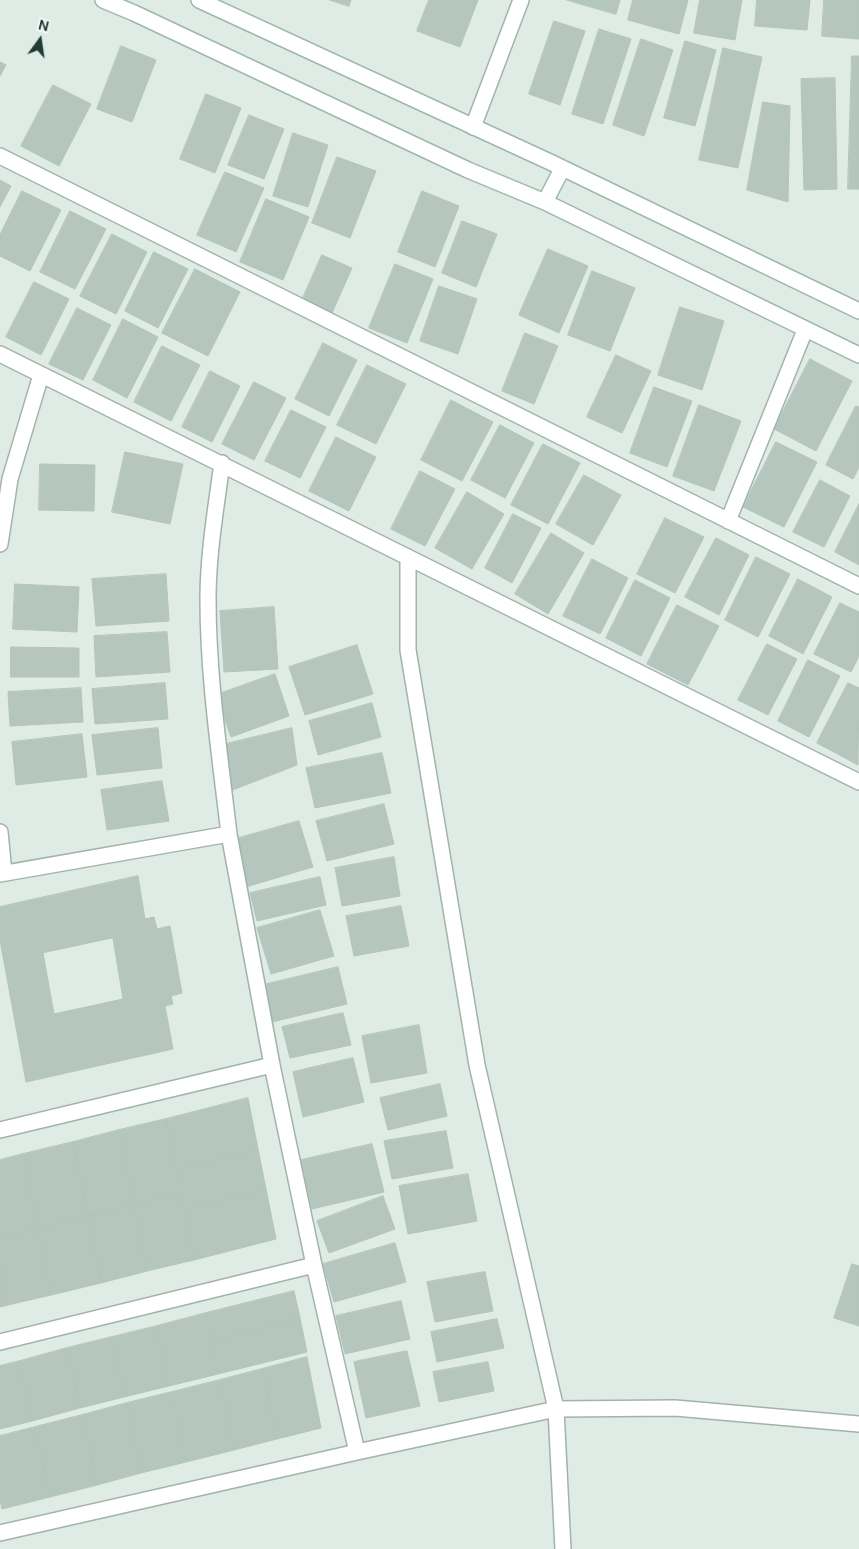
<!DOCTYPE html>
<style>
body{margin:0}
#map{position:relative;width:859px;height:1549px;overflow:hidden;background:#dfebe5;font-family:"DM Sans",sans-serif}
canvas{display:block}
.north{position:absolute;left:15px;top:15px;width:50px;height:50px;-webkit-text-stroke:4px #f0f8f3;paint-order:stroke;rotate:14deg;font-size:14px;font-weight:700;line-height:20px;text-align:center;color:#203c33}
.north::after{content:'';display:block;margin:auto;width:18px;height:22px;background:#203c33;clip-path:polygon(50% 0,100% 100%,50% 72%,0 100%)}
</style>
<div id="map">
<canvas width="859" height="1549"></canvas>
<div class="north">N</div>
</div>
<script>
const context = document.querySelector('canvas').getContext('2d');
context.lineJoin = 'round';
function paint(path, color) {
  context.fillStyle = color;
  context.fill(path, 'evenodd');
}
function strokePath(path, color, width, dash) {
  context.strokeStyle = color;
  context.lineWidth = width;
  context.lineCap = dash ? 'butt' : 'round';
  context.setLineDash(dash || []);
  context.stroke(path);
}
const building = new Path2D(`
 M330,0H351L349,6Z
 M429,0H478L460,47L417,31Z
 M567,0H620L616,14Z
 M633,0H688L679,34L628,20Z
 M700,0H742L735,40L694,33Z
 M757,0H810L807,30L755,26Z
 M824,0H859V39L822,36Z
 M554,21L585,31L560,105L529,94Z
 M599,29L631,39L603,124L572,114Z
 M641,39L673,50L644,136L613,125Z
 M685,41L716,50L695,126L664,118Z
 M121,46L156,60L132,122L97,109Z
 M723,48L762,57L738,168L699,160Z
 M852,56H859V189H848Z
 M0,62L6,65L0,76Z
 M835,78L837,189L804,190L801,79Z
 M53,85L91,104L59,166L21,146Z
 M206,94L241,108L215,173L180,159Z
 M763,102L790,106L788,202L747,190Z
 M249,115L284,129L264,179L228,165Z
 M293,133L328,145L308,207L273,196Z
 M337,157L376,171L350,238L312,223Z
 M225,172L264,188L236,252L197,235Z
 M0,180L11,186L0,207Z
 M22,191L61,210L30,271L0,256V235Z
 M422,191L459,206L435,267L398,252Z
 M266,199L309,217L283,280L240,262Z
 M70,211L106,229L75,289L40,272Z
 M462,221L497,234L476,287L442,273Z
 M112,234L147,252L116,314L80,296Z
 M548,249L588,266L559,333L519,315Z
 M154,252L188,269L158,328L125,311Z
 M322,255L352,268L332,313L302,300Z
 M395,264L433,279L407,343L369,328Z
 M195,269L240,292L208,356L162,333Z
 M592,271L635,288L610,351L568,335Z
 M34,282L69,299L41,355L6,337Z
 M439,286L477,299L458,354L420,341Z
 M680,307L724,321L702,390L658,375Z
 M77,308L111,325L83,380L49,364Z
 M123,319L158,337L127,398L93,380Z
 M525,333L558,346L534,404L502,391Z
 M323,343L357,360L329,416L295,399Z
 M162,346L200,365L171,421L134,402Z
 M616,355L651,371L622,433L587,417Z
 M810,359L852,381L816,451L774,429Z
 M367,365L406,384L376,444L337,425Z
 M210,371L240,386L212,442L182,427Z
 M254,382L286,398L254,460L222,444Z
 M654,387L692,401L667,467L630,453Z
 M451,400L493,422L462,481L421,460Z
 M699,405L741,421L714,491L673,476Z
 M856,406L859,407V467L853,479L826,465Z
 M291,410L326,427L300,478L265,461Z
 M500,425L534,443L505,498L471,480Z
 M336,437L376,457L349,511L309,491Z
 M776,442L817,462L784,527L743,507Z
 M543,444L580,463L548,524L511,505Z
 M125,452L183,464L170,524L112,512Z
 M40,464L95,465L94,511L39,510Z
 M420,471L455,489L425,546L391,529Z
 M584,475L621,495L593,545L556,524Z
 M820,480L850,496L824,547L793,532Z
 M467,492L504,514L472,569L435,548Z
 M859,504V565L835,552Z
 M513,514L541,528L512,583L485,568Z
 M665,518L704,537L675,593L637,574Z
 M551,533L584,553L548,614L515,594Z
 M716,538L749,555L719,615L685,597Z
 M756,557L790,574L758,637L725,620Z
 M592,559L628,578L600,634L563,616Z
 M166,574L169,621L96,626L92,579Z
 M798,579L832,597L803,654L769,636Z
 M635,580L670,598L641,656L606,638Z
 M15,584L79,587L77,632L13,629Z
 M840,603L859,612V656L851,672L814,654Z
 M677,605L719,626L688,685L647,664Z
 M274,607L278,669L224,672L220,611Z
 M167,632L170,672L96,677L94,636Z
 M767,644L797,659L768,715L738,700Z
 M357,645L373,694L305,715L289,667Z
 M11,647L79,648V677H11Z
 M808,660L840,676L809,737L778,721Z
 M275,674L289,716L231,737L216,695Z
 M165,683L168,719L95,724L92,689Z
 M848,683L859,688L858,765L817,743Z
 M81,688L83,722L10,726L8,692Z
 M372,703L381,737L318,755L309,721Z
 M158,728L162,768L97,775L92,735Z
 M292,728L297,765L230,791L226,744Z
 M82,734L87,777L16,785L12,742Z
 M382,753L391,793L315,808L306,768Z
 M162,781L169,821L107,830L101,790Z
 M384,804L394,844L327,861L316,821Z
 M299,821L313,867L246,887L232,840Z
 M394,857L400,896L342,906L335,868Z
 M138,876L145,919L154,917L157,929L170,926L182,993L171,996L173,1004L165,1006L173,1049L26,1082L0,940V907ZM113,938L123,999L54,1014L43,953Z
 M320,877L326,905L257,921L250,893Z
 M401,906L409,946L354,956L346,916Z
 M320,910L334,956L271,974L257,928Z
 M338,967L347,1004L272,1022L263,985Z
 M343,1013L351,1045L290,1058L282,1027Z
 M419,1025L427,1073L371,1083L362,1036Z
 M353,1058L364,1102L303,1117L293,1072Z
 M440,1084L447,1116L388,1130L380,1098Z
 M248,1098L258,1149L176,1170L166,1119Z
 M166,1119L181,1193L134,1205L119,1130Z
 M119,1130L134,1205L88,1216L73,1142Z
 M446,1131L453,1168L392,1179L384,1141Z
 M73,1142L88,1216L38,1229L23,1154Z
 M372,1144L384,1192L312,1209L301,1160Z
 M258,1149L266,1189L184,1210L176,1170Z
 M23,1154L38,1229L0,1238V1160Z
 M468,1174L477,1221L408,1234L399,1186Z
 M266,1189L276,1239L194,1260L184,1210Z
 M181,1193L194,1260L147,1271L134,1205Z
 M383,1196L395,1229L329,1253L317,1221Z
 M134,1205L147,1271L101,1283L88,1216Z
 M88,1216L101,1283L51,1295L38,1229Z
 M38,1229L51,1295L8,1305L0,1265V1238Z
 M395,1243L406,1282L334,1302L323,1264Z
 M852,1264L859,1266V1326L834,1318Z
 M0,1265L8,1305L0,1307Z
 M485,1272L493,1311L435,1322L427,1282Z
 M294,1291L300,1318L211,1341L206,1313Z
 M401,1301L410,1339L345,1354L336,1316Z
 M206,1313L218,1374L169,1386L157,1326Z
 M300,1318L307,1352L218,1374L211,1341Z
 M497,1319L504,1348L437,1362L431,1332Z
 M157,1326L169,1386L124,1397L112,1337Z
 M112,1337L124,1397L80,1408L67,1348Z
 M67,1348L80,1408L32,1421L20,1361Z
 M407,1351L420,1406L366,1418L354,1362Z
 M307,1357L321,1428L277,1439L262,1369Z
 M20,1361L32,1421L0,1429V1366Z
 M488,1362L494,1391L439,1402L433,1372Z
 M262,1369L277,1439L234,1450L220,1380Z
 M220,1380L234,1450L186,1462L172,1392Z
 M172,1392L186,1462L141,1473L127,1403Z
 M127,1403L141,1473L97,1485L82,1415Z
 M82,1415L97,1485L50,1497L35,1427Z
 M35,1427L50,1497L2,1509L0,1500V1436Z`);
paint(building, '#b5c6be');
strokePath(building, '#b2c5bc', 1);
const street = new Path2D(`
 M473,127L521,0
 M0,156L859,586
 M0,354L859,782
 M728,521L805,330
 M0,544L10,479L41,375
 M408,557V650L477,1065L556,1409L675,1408L859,1424
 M0,832L4,873
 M229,834L272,1065L314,1265L357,1452
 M0,874L229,834C220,756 208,678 208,599C208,554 216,508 222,463
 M0,1130L272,1065
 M0,1342L314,1265
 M0,1533L357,1452L556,1409L563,1549`);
const secondary = new Path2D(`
 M103,0L134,13L468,170L545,202L859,355
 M199,0L550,162L859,311
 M545,202L562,169`);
strokePath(street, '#a2b3ac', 18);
strokePath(secondary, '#9eb7ad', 18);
strokePath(street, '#fff', 15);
strokePath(secondary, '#fff', 15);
</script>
